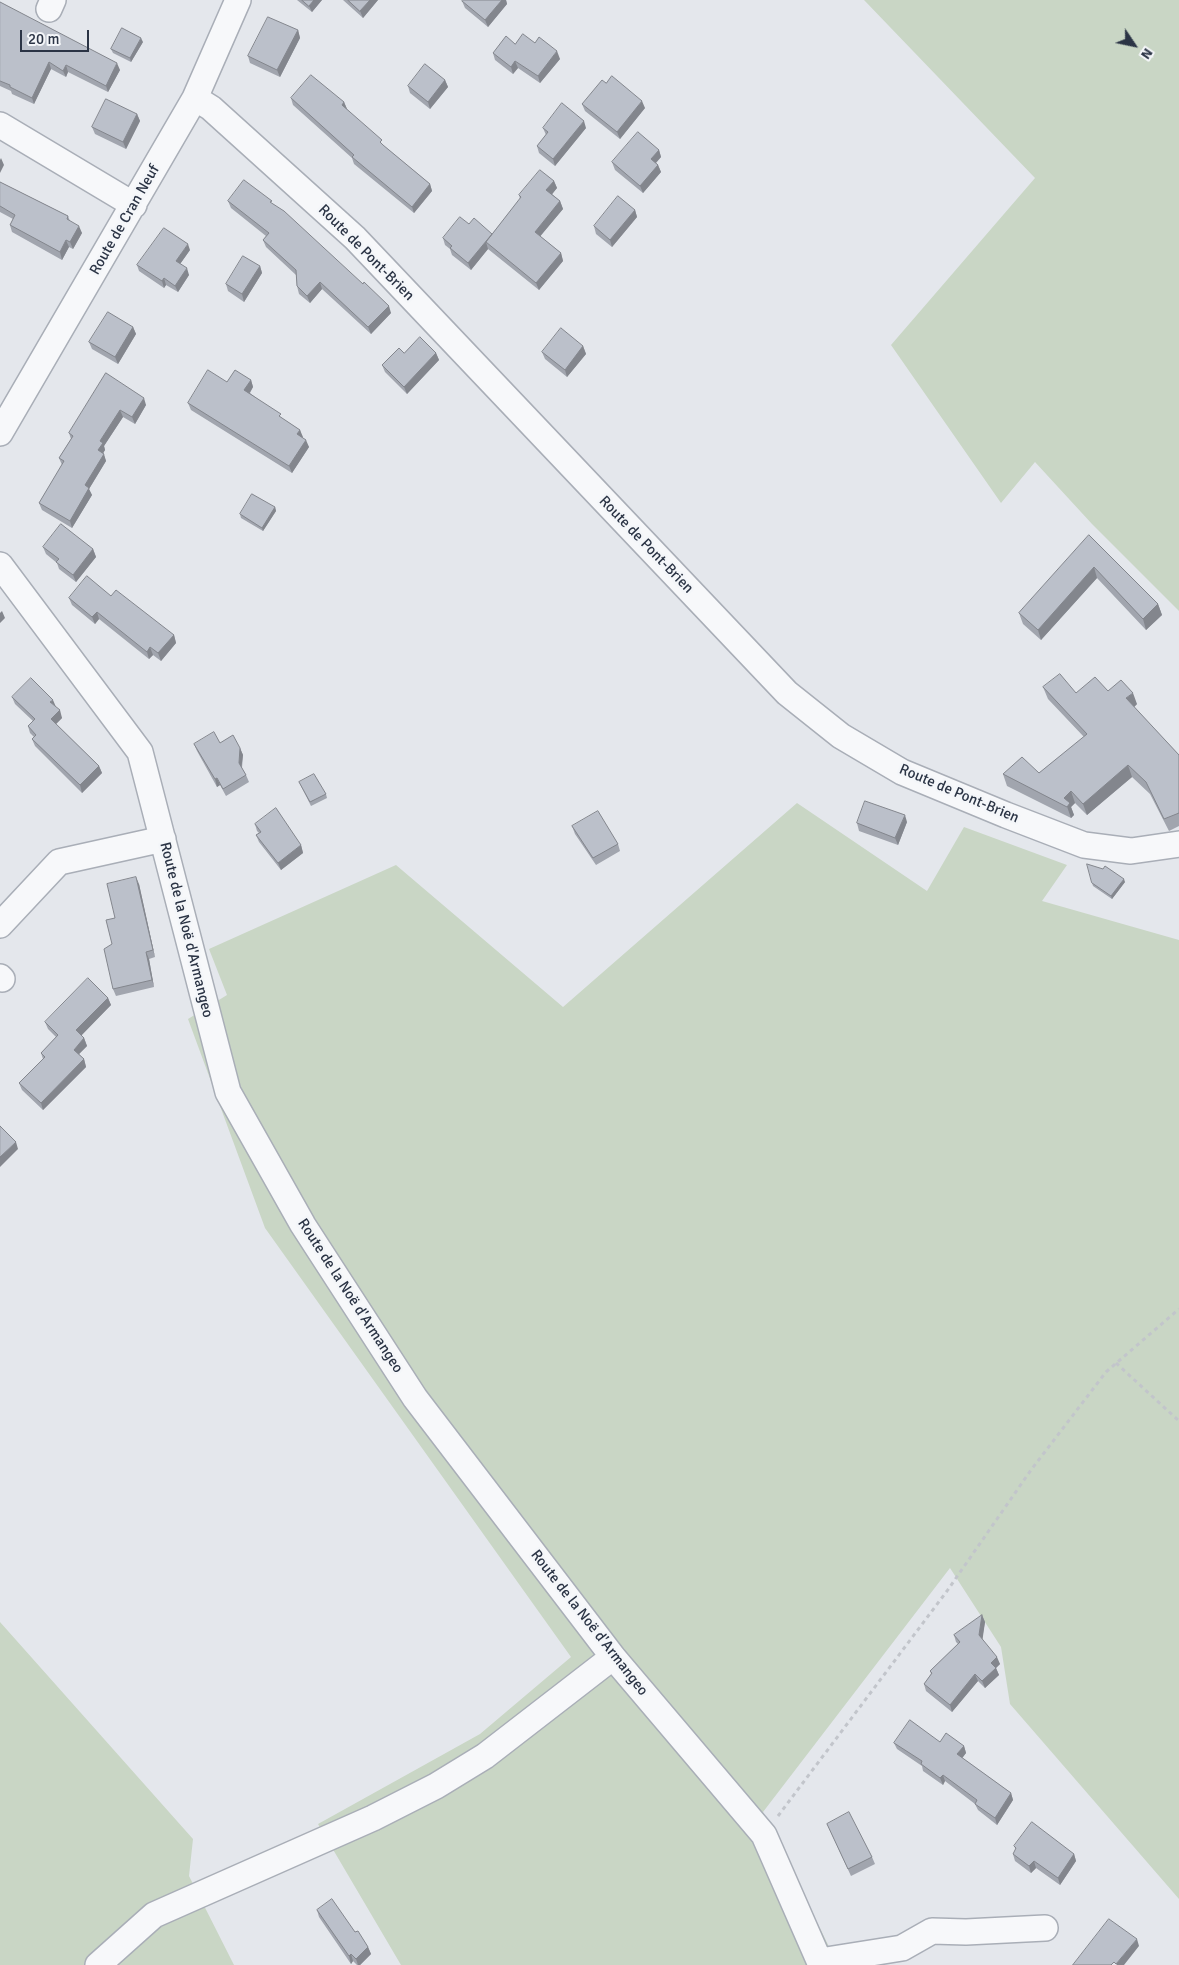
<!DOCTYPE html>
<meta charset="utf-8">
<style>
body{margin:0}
#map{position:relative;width:1179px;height:1965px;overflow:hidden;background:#e4e7ec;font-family:Signika,sans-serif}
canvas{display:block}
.north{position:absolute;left:1109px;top:20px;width:50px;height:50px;-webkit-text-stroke:4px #f4f6f9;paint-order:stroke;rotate:124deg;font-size:14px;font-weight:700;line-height:20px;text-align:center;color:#2b3445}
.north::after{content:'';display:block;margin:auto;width:18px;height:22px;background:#2b3445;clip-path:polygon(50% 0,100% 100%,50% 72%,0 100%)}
.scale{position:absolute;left:20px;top:30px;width:69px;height:22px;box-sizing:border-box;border:2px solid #2b3445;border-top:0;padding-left:6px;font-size:15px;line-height:18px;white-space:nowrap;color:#2b3445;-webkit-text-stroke:4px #f4f6f9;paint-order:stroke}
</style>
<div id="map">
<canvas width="1179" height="1965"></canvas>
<div class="north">N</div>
<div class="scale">20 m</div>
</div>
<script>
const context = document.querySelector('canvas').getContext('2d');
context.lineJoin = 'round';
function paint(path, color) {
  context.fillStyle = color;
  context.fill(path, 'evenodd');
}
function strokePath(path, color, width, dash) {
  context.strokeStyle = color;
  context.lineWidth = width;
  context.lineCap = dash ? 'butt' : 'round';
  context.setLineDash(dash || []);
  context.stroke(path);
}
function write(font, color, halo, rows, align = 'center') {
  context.font = font + ' Signika,sans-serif';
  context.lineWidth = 5;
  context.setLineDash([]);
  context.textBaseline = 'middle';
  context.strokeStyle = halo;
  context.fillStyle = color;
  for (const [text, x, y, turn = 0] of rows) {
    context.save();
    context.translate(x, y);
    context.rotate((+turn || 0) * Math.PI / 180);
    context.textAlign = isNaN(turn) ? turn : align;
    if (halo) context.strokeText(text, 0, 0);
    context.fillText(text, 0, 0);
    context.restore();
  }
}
paint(new Path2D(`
 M864,0H1179V611L1092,524L1035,462L1001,503L891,345L1035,178Z
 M797,803L927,891L964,827L1067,865L1042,901L1179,940V1899L1010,1704L1001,1647L950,1568L763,1812L838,1965H401L318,1824L480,1734L571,1657L265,1228L188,1019L227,995L209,949L396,865L563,1007Z
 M0,1622L193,1839L189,1876L234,1965H0Z`), '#c9d6c5');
const minor = new Path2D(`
 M49,9L53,0
 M195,98L211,108L355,238L787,693L841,736L902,772L1006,815L1084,845L1131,851L1179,844
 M0,125L134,205
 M0,433L195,98L238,0
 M0,565L140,752L228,1092L303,1225L415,1398L613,1657L764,1835L821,1965
 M0,925L59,862L163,839
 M0,977L2,979
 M820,1961L902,1948L932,1931L966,1932L1045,1928
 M98,1965L154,1915L373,1818L436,1786L485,1756L613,1657`);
strokePath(minor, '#a9aeb7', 28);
strokePath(new Path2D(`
 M1116,1363L1179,1421
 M778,1816L947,1591L1031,1470L1106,1372L1179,1309`), '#c2c5cb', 3, [4, 4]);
strokePath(minor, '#f7f8fa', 25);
paint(new Path2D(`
 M297,0H322L312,12Z
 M343,0H378L363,18Z
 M463,0H506L507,4L488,27L465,8L462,1Z
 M0,2L120,70L108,92L68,72L66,77L51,69L34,104L12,94L11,91L0,86Z
 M298,30L300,38L280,77L250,63L248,56Z
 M143,42L131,62L113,53L111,49Z
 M535,43L560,59L540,83L518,68L513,74L495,60L493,53L515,44Z
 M445,80L448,87L430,109L410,93L408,86Z
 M606,83L645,108L620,139L585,111L582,104Z
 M291,98L344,102L347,109L384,146L430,184L432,191L414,213L354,164L352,158L293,105Z
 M137,114L140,121L126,149L95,134L92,127Z
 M543,128H586L555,166L539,153L537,146L546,135Z
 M659,150L661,157L656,163L658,165L661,172L643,193L615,170L612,162Z
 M554,181L557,188L552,194L560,201L563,209L540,236L561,253L563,261L539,290L488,249L471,270L452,255L450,249L445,245L443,238L469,224L492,234L520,199L519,195Z
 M0,182L68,216L70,221L82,233L73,249L69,247L62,260L12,232L10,225L13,219L0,212Z
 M228,201L273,204L391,313L371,334L322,289L310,303L299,294L297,286L296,275L266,247L263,240L266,236L231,208Z
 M635,210L637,217L612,247L596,234L594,226Z
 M190,250L180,264L189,275L178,292L166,285L164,288L139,271L137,265Z
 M260,266L262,273L244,302L228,291L226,284Z
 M133,327L136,334L118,364L92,349L89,342Z
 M583,346L586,354L567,377L545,359L542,352Z
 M404,353H436L439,360L407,394L385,372L382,365Z
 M106,373L146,405L135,424L123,417L104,446L105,450L103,453L106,461L89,489L92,495L72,528L42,510L39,503L62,465L59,458L71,439L69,433Z
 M251,380L253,387L250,393L283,419L300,430L302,437L309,447L292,473L191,410L188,403L227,382Z
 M275,507L276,511L263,531L241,518L240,514Z
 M1089,535L1158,604L1162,615L1146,630L1097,578L1041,640L1023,624L1019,613Z
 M43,547L93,549L96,557L76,582L59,569L57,563L46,554Z
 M111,596L174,635L176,643L161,661L153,655L149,659L99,619L95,624L72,605L69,598Z
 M1043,687L1076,693L1108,691L1137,704L1134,707L1179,755V826L1169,831L1150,794L1132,777L1087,815L1075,803L1071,807L1074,815L1071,818L1007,786L1003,774L1039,773L1084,737L1048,699Z
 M12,697L56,707L62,718L56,724L99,766L102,773L82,793L35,746L32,739L34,737L30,733L28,726L33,721L15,704Z
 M220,743L240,748L243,755L242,768L246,775L249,782L226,796L220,785L217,787L197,751L194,744Z
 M299,782L326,794L327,798L311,806Z
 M907,822L898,845L859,831L857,823Z
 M255,824L301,845L303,853L281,870L259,842L256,835L259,833L257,831Z
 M572,826L618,844L620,851L596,865L575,834Z
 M1125,882L1112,899L1093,886L1092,883Z
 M139,884L155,957L149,959L154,987L116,996L113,989L112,944L115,918Z
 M108,998L111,1005L81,1035L84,1038L87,1046L79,1054L84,1059L86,1067L43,1110L22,1090L19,1083L43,1059L41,1053L56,1037L48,1029L45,1022Z
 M982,1615L985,1622L982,1639L1000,1664L996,1668L999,1675L985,1688L978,1681L952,1712L926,1691L924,1684L931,1674L930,1671L958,1644L956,1642L954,1635Z
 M940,1742L964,1746L966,1753L962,1758L1011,1793L1013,1800L997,1825L978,1810L975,1804L945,1781L943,1785L923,1771L922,1766L897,1749L894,1743Z
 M827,1824L872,1857L875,1864L851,1876Z
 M1014,1846L1074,1854L1076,1861L1060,1885L1036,1868L1031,1873L1015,1861L1013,1854L1016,1850Z
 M317,1910L355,1932L368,1947L371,1954L360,1965H357L353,1961L351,1964L319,1917Z`), '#a1a5ae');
paint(new Path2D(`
 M314,0H322L312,12L309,6Z
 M370,0H378L363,18L360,11Z
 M502,0H506L507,4L488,27L485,20Z
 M298,30L300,38L280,77L277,70Z
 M141,38L143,42L131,62L130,58Z
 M557,51L560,59L540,83L538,76Z
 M515,61L518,68L513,74L511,67Z
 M49,62L51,69L34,104L32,98Z
 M117,63L120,70L108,92L106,86Z
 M66,65L68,72L66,77L63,71Z
 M445,80L448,87L430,109L428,102Z
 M642,101L645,108L620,139L617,132Z
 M344,102L347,109L344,112L342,105Z
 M137,114L140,121L126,149L123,142Z
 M584,121L586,128L555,166L553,159Z
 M659,150L661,157L653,166L651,159Z
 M1,158L4,165L0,173V160Z
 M658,165L661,172L643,193L640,186Z
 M554,181L557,188L549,198L546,190Z
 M430,184L432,191L414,213L412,207Z
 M560,201L563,209L538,239L535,232Z
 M635,210L637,217L612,247L610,240Z
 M79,226L82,233L73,249L70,242Z
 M492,234L486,242L488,249L471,270L468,263Z
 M66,240L69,247L62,260L60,252Z
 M188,244L190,250L178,267L176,261Z
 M561,253L563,261L539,290L536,283Z
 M260,266L262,273L244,302L242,294Z
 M187,268L189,275L178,292L175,286Z
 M164,278L166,285L164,288L162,281Z
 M320,282L322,289L310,303L307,296Z
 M389,306L391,313L371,334L368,327Z
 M133,327L136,334L118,364L115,357Z
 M583,346L586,354L567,377L565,370Z
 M436,353L439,360L407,394L404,387Z
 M251,380L253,387L247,397L244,390Z
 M144,398L146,405L135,424L132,417Z
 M120,410L123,417L104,446L105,450L101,457L98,450L100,441Z
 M300,430L303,437L300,441L297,434Z
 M306,440L309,447L292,473L289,466Z
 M104,454L106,461L89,489L92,495L72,528L70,521L85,485Z
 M275,507L276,511L263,531L262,528Z
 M93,549L96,557L76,582L73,575Z
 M1094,567L1097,578L1041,640L1038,630Z
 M1158,604L1162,615L1146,630L1143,619Z
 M2,611L5,618L0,623V613Z
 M97,612L99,619L95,624L92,617Z
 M174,635L176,643L161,661L158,653Z
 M150,647L153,655L149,659L147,652Z
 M1133,693L1137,704L1131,710L1126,698Z
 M53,700L56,707L50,702Z
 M60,710L62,718L54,726L51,719Z
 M240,748L243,755L241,770L239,763Z
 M1128,765L1132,777L1087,815L1083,804Z
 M99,766L102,773L82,793L80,785Z
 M217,778L220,785L217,787L215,779Z
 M1071,791L1075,803L1071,807L1074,815L1071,818L1064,798Z
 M905,815L907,822L898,845L895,838Z
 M301,845L303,853L281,870L278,863Z
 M136,877L139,884L155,957L153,950Z
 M1124,879L1125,882L1112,899L1111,896Z
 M146,952L149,959L154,987L152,980Z
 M108,998L111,1005L79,1038L76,1030Z
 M84,1038L87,1046L76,1057L74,1050Z
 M84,1059L86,1067L43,1110L41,1103Z
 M16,1142L18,1149L0,1167V1157Z
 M982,1615L985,1622L982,1643L979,1635Z
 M997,1657L1000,1664L996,1668L999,1675L985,1688L982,1681L991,1663Z
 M975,1674L978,1681L952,1712L950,1705Z
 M964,1746L966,1753L960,1761L957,1754Z
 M943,1775L945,1781L943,1785L940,1778Z
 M1011,1793L1013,1800L997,1825L995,1818Z
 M1074,1854L1076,1861L1060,1885L1058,1878Z
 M1034,1861L1036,1868L1031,1873L1029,1866Z
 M1137,1939L1139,1946L1124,1965H1117L1116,1964Z
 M368,1947L371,1954L360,1965H358L356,1959Z
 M351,1954L353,1961L351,1964L349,1956Z`), '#83868d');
const building = new Path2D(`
 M302,0H314L309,6Z
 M348,0H370L360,11Z
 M463,0H502L485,20L462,1Z
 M0,2L117,63L106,86L66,65L63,71L49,62L32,98L10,87V85L0,81Z
 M268,17L298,30L277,70L248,56Z
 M122,28L141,38L130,58L111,49Z
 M523,34L535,43L539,37L557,51L538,76L515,61L511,67L493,53L506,36L515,44Z
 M425,64L445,80L428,102L408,86Z
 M311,75L344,102L342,105L382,140L380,142L383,145L430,184L412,207L352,157L354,155L291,98Z
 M612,76L642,101L617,132L582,104L602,80L606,83Z
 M106,99L137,114L123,142L92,127Z
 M562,103L584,121L553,159L537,146L548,132L543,128Z
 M638,132L659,150L651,159L658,165L640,186L612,162Z
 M540,170L554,181L546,190L560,201L535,232L561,253L536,283L486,242L521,197L519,195Z
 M244,180L272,201L270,202L284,211L363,284L364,282L389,306L368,327L320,282L307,296L297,286L296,270L263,240L269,233L228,201Z
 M0,182L68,216L67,219L79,226L70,242L66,240L60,252L10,225L15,215L0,206Z
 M618,196L635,210L610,240L594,226Z
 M460,217L469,224L474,218L492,234L468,263L450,248L452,246L443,238Z
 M164,228L188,244L176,261L187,268L175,286L164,278L162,281L137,265Z
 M243,256L260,266L242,294L226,284Z
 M108,312L133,327L115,357L89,342Z
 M561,328L583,346L565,370L542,352Z
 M420,337L436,353L404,387L382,365L399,348L404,353Z
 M208,370L227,382L235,370L251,380L244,390L281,414L279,416L300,430L297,434L306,440L289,466L188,403Z
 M106,373L144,398L132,417L120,410L100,441L103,443L98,450L104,454L85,485L89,488L70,521L39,503L64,461L59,458L73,436L69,433Z
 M252,494L275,507L262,528L240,514Z
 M61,524L93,549L73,575L56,562L59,559L43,547Z
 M1089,535L1158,604L1143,619L1094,567L1038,630L1019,613Z
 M87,576L111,596L116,590L174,635L158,653L150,647L147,652L97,612L92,617L69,598Z
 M1060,674L1076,693L1095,677L1108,691L1121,680L1133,693L1126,698L1179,755V813L1164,819L1146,782L1128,765L1083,804L1071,791L1064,798L1070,803L1067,807L1003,774L1022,757L1039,773L1087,734L1043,687Z
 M31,678L53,700L50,702L60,710L51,719L99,766L80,785L32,739L36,735L28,726L35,719L12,697Z
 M214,732L220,743L233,735L240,748L239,763L246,775L223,789L217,778L215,779L194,744Z
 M314,774L326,794L310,802L299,782Z
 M865,801L905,815L895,838L857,823Z
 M276,808L301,845L278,863L256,835L261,832L255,824Z
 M598,811L618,844L593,858L572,826Z
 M1087,864L1103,869L1105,866L1124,879L1111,896L1092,883Z
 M136,877L153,950L146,952L152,980L113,989L104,949L112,944L106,920L115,918L107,884Z
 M88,978L108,998L76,1030L84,1038L74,1050L84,1059L41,1103L19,1083L45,1057L41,1053L58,1035L45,1022Z
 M0,1126L16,1142L0,1157Z
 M982,1615L979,1635L997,1657L991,1663L996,1668L982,1681L975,1674L950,1705L924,1684L932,1673L930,1671L960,1642L954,1635Z
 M910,1720L940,1742L946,1733L964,1746L957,1754L1011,1793L995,1818L975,1804L977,1800L943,1775L940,1778L921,1764L922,1761L894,1743Z
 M849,1812L872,1857L848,1869L827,1824Z
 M1032,1822L1074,1854L1058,1878L1034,1861L1029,1866L1013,1854L1016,1848L1014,1846Z
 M332,1899L355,1932L358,1931L368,1947L356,1959L351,1954L349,1956L317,1910Z
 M1109,1919L1137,1939L1116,1964L1114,1962L1111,1965H1073Z`);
paint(building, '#bbc0ca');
strokePath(building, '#83868d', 1);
write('15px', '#2b3445', '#f4f6f9', [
 ["Route de Cran Neuf",125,220,-60],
 ["Route de Pont-Brien",366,253,45],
 ["Route de Pont-Brien",646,545,46],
 ["Route de Pont-Brien",959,794,23],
 ["Route de la Noë d'Armangeo",186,930,76],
 ["Route de la Noë d'Armangeo",350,1296,57],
 ["Route de la Noë d'Armangeo",589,1623,52]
]);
</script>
